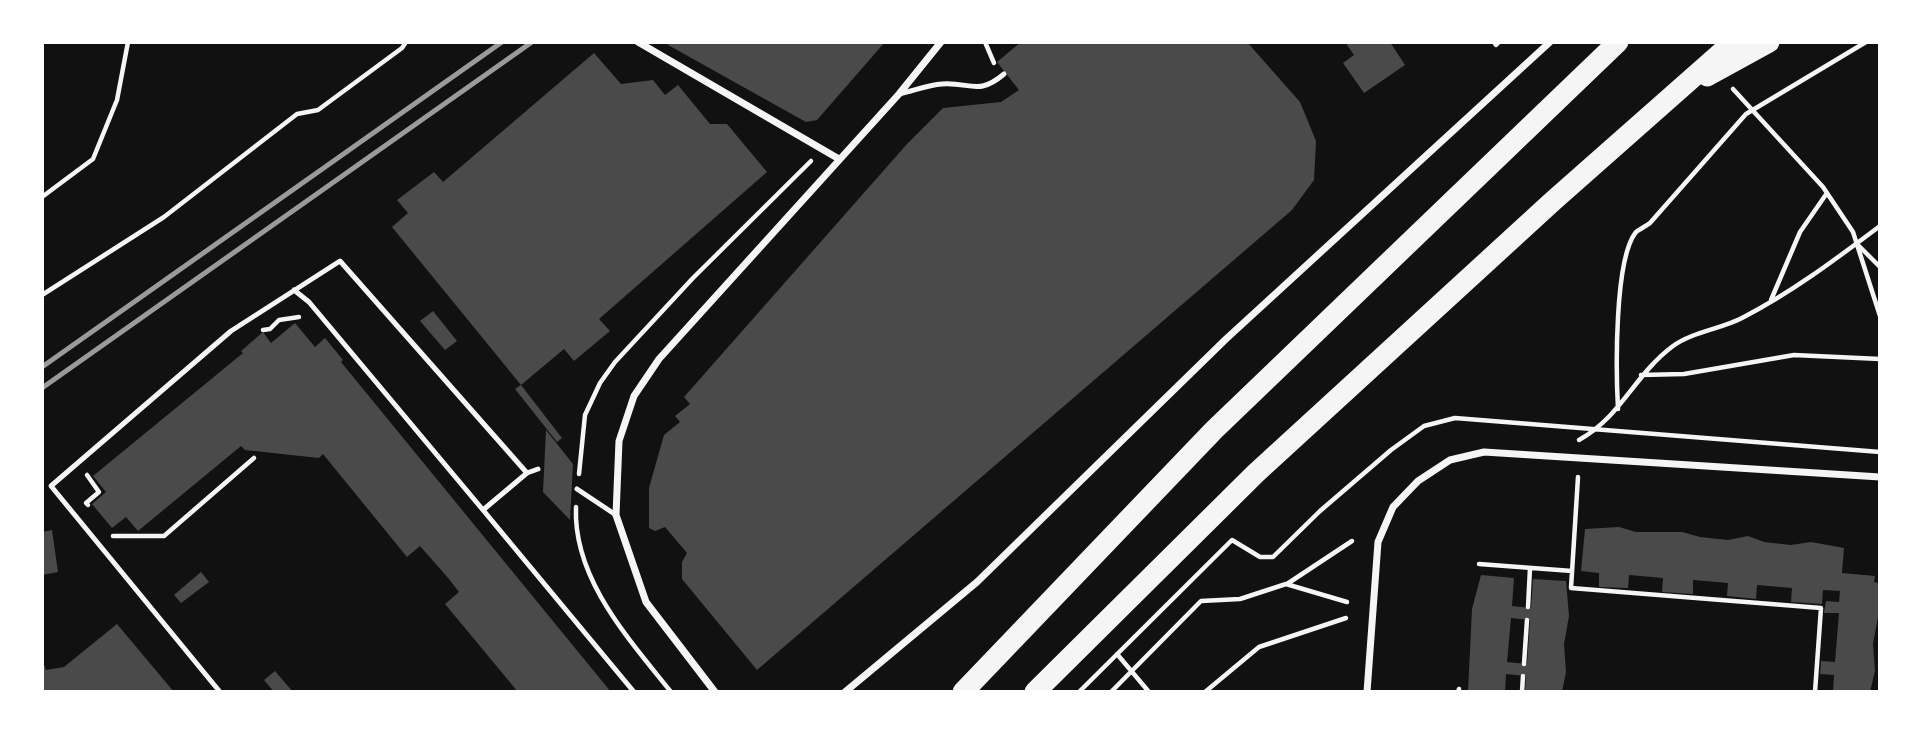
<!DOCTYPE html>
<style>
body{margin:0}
#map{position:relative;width:1922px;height:734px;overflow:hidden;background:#111;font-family:"IBM Plex Sans",sans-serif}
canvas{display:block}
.frame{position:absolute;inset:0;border:44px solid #fff;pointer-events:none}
</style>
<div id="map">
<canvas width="1922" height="734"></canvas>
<div class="frame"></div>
</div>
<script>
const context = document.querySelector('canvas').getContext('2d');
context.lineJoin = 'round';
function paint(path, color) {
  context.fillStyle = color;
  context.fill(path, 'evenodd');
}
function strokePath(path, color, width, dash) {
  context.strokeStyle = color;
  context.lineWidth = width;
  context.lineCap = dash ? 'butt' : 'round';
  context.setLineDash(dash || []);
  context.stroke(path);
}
paint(new Path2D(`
 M668,42H885L817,120L806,122L668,45Z
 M1021,42H1247L1300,102L1316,141L1314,180L1292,210L757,670L682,579V562L687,553L665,527L655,531L649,528V488L664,435L680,422L675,416L690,404L684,397L907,144L943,108L1001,102L1019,90L997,62Z
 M1345,42H1390L1405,65L1364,93L1343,63L1354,55Z
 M594,53L621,84L653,80L665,95L678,85L710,124H727L767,172L599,319L610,331L574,361L564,349L521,385L392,227L408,213L397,200L434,172L443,182Z
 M433,311L457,341L445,350L420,321Z
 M295,323L315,347L325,338L343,360L341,362L611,692H518L445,604L459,592L449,579L420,546L407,557L323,454L319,458L245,450L241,446L138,531L126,517L112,528L92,504L106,492L93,476L243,353L241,351L263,332L271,343Z
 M521,385L562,438L557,442L515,389Z
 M546,430L573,464L570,520L543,492Z
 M1619,527L1636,532H1682L1700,537L1728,540L1748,536L1764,542L1791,545L1811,542L1844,548L1842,573L1875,576L1874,582L1878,583L1879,611L1873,644L1875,671L1870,692H1833L1834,675L1820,674L1821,661L1835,662L1839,613H1824L1826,601L1839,602L1840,591L1823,590L1822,604L1791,602L1792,588L1757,585L1756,599L1727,596L1728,583L1693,580V594L1662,592L1663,578L1629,575L1628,588L1599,587V573L1581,571L1585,529Z
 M52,530L58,572L42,575V532Z
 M201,572L209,582L181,603L174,595Z
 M1481,575L1514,578L1512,606L1531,608L1533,579L1566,581L1569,616L1564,644L1566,672L1562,692H1525L1526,676L1506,674L1505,692H1468L1472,609ZM1511,618L1530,620L1527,664L1507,662Z
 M117,624L174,692H42V659L46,670L64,667Z
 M275,671L293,692H274L264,680Z`), '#4a4a4a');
strokePath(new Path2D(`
 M985,42L994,63
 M1494,42L1496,45L1499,42
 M1733,89L1823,187L1853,232L1880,316
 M42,197L93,159L117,100L128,42
 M1858,245L1880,267
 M42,295L164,217L297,114L318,110L402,48L406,42
 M1771,300L1800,232L1827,193
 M263,330L270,329L279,320L299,317
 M1641,375L1684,374L1794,355L1880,359
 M1618,409C1616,373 1614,259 1636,232C1640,229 1646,226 1650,223L1746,114L1866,42
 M1579,440C1622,416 1634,375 1673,346C1692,332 1721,329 1742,318C1791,293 1836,259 1880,226
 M579,474L585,415L600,383L615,362L693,278L811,161
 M87,475L99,492L86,503L88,505
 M1578,477L1571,588L1821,608L1815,692
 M576,507C573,579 629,639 671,692
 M113,536H164L254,458
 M1479,564L1572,571
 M1287,584L1352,541
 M1528,607L1530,568
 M1117,654L1149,692
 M1524,664L1527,620
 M1079,692L1232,540L1260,557H1273L1320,511L1391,450L1424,426L1455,418L1880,452
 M1111,692L1201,601L1240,599L1286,584L1347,602
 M1205,692L1259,647L1346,618
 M1458,692L1459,689
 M1522,692L1523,676`), '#f5f5f5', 4.5);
strokePath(new Path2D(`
 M899,94C913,91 928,85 942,84C971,82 978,96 1004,74
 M294,290L309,302L483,510L527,473L538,469
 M577,489L616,515
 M483,510L634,692
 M220,692L51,486L231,331L340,261L527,473`), '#f5f5f5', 5);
strokePath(new Path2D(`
 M638,42L839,159
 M715,692L646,602L616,515L619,441L634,396L659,359L899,94L941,42
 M845,692L977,582L1226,339L1550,42
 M1367,692L1378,542L1393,507L1418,481L1450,460L1484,452L1880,477`), '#f5f5f5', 7);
strokePath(new Path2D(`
 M1707,76L1769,42
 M963,692L1214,430L1618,42
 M1035,692L1256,473L1553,201L1733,42`), '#f5f5f5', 21);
strokePath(new Path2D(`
 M42,367L502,42
 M42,388L532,42`), '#9a9a9a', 5);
</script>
